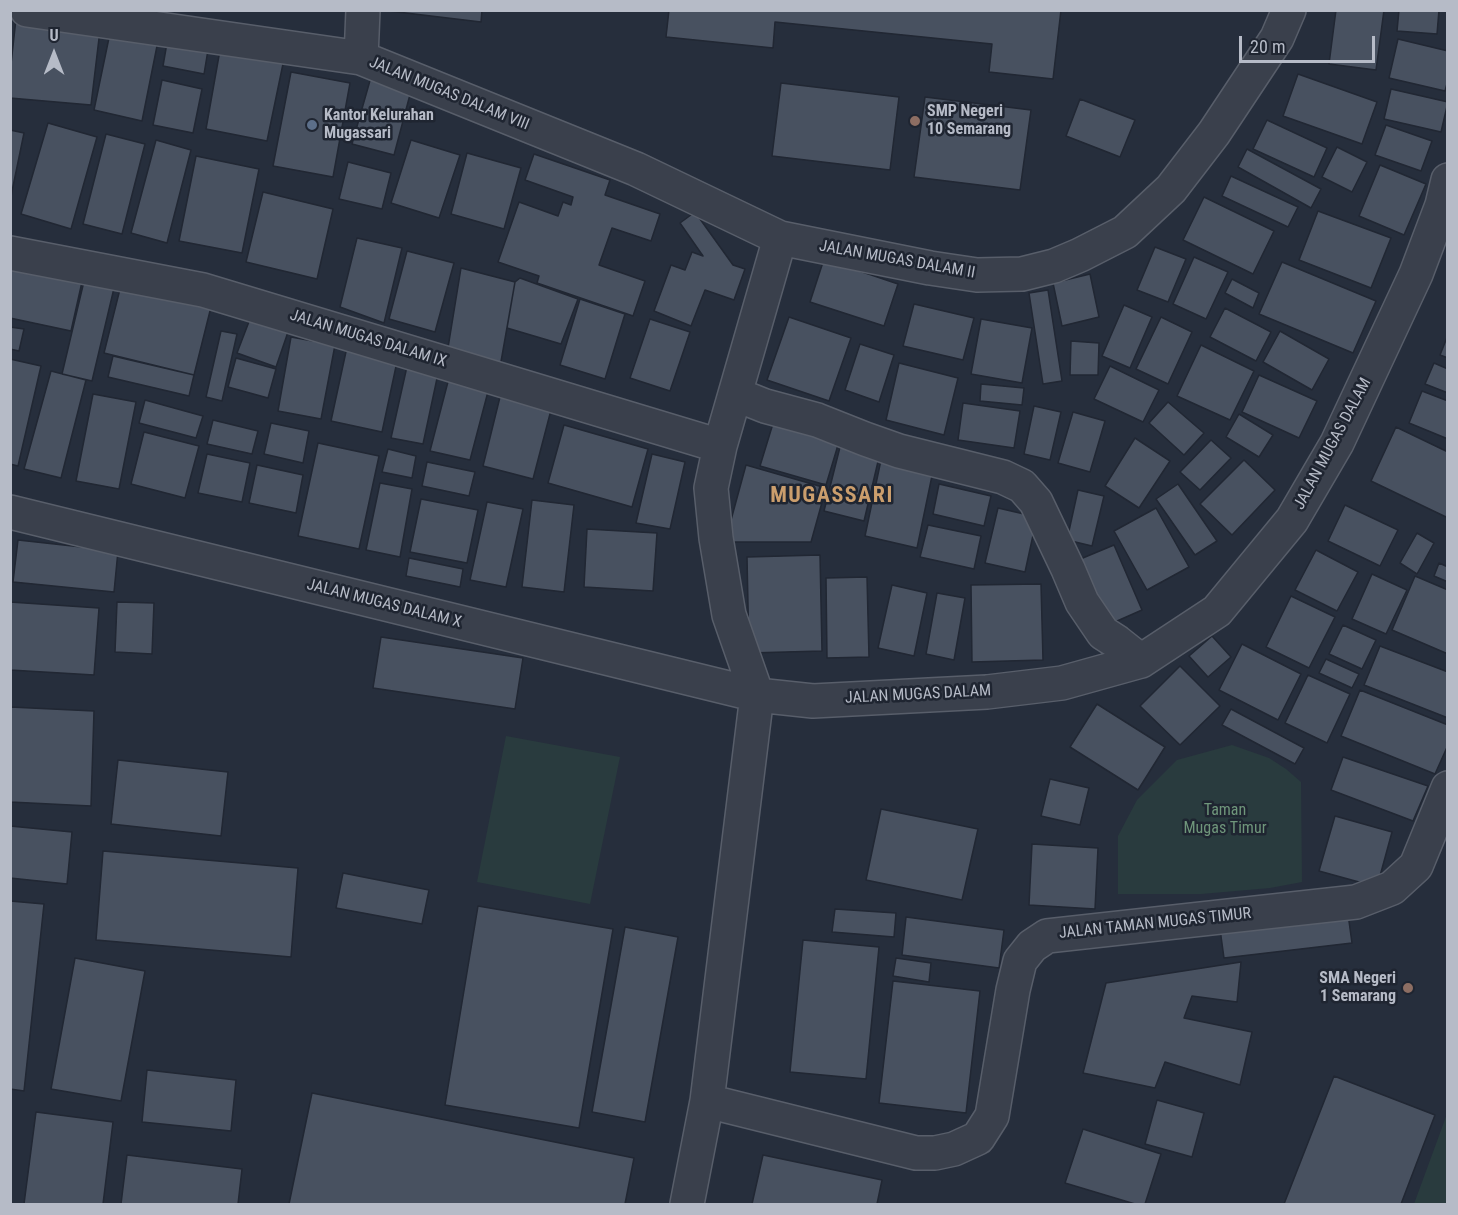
<!DOCTYPE html>
<style>
body{margin:0}
#map{position:relative;width:1458px;height:1215px;overflow:hidden;background:#262e3c;font-family:"Roboto Condensed",sans-serif}
canvas{display:block}
.frame{position:absolute;inset:0;border:12px solid #b6bbc7;pointer-events:none}
.north{position:absolute;left:24px;top:24px;width:60px;height:60px;-webkit-text-stroke:4px #1f2531;paint-order:stroke;rotate:0deg;font-size:16px;font-weight:700;line-height:24px;text-align:center;color:#b6bbc7}
.north::after{content:'';display:block;margin:auto;width:21px;height:27px;background:#b6bbc7;clip-path:polygon(50% 0,100% 100%,50% 72%,0 100%)}
.scale{position:absolute;left:1239px;top:36px;width:136px;height:27px;box-sizing:border-box;border:3px solid #b6bbc7;border-top:0;padding-left:8px;font-size:18px;line-height:21px;white-space:nowrap;color:#b6bbc7;-webkit-text-stroke:4px #1f2531;paint-order:stroke}
</style>
<div id="map">
<canvas width="1458" height="1215"></canvas>
<div class="frame"></div>
<div class="north">U</div>
<div class="scale">20 m</div>
</div>
<script>
const context = document.querySelector('canvas').getContext('2d');
context.lineJoin = 'round';
function paint(path, color) {
  context.fillStyle = color;
  context.fill(path, 'evenodd');
}
function strokePath(path, color, width, dash) {
  context.strokeStyle = color;
  context.lineWidth = width;
  context.lineCap = dash ? 'butt' : 'round';
  context.setLineDash(dash || []);
  context.stroke(path);
}
function write(font, color, halo, rows, align = 'center') {
  context.font = font + ' "Roboto Condensed",sans-serif';
  context.lineWidth = 5;
  context.setLineDash([]);
  context.textBaseline = 'middle';
  context.strokeStyle = halo;
  context.fillStyle = color;
  for (const [text, x, y, turn = 0] of rows) {
    context.save();
    context.translate(x, y);
    context.rotate((+turn || 0) * Math.PI / 180);
    context.textAlign = isNaN(turn) ? turn : align;
    if (halo) context.strokeText(text, 0, 0);
    context.fillText(text, 0, 0);
    context.restore();
  }
}
paint(new Path2D(`
 M506,736L620,757L590,904L477,882Z
 M1232,745L1269,758L1286,769L1301,782L1302,882L1270,888L1201,894H1118V836L1137,800L1177,760Z
 M1447,1114V1204H1414Z`), '#293b3e');
const building = new Path2D(`
 M381,10H482L481,22Z
 M669,10H1061L1053,79L989,72L992,44L775,22L773,48L666,37Z
 M1336,10H1384L1376,70L1329,64Z
 M1399,10H1439L1437,34L1397,31Z
 M16,19L100,30L91,105L10,98V73Z
 M110,33L158,41L142,121L94,110Z
 M168,37L209,44L204,74L163,66Z
 M1398,39L1448,51V80L1445,91L1389,78Z
 M220,50L284,59L267,141L206,129Z
 M291,72L350,83L333,177L273,166Z
 M1298,74L1377,102L1362,144L1283,116Z
 M371,77L412,87L394,155L352,144Z
 M162,80L202,89L193,133L153,125Z
 M781,83L899,97L890,170L772,156Z
 M1391,89L1448,102L1441,132L1384,119Z
 M925,97L1031,110L1020,190L914,177Z
 M1080,99L1135,120L1120,157L1066,136Z
 M1267,120L1327,148L1314,177L1253,149Z
 M48,123L97,137L71,229L21,214Z
 M1386,125L1432,141L1421,171L1375,155Z
 M10,130L24,133L10,201Z
 M106,134L145,144L122,234L83,224Z
 M156,140L191,150L167,243L131,233Z
 M411,140L460,155L439,218L391,203Z
 M1337,147L1367,162L1352,192L1322,177Z
 M1247,149L1321,189L1311,208L1238,167Z
 M467,153L521,168L504,229L451,214Z
 M534,154L610,180L605,195L660,214L651,241L612,228L599,265L645,281L633,316L537,283L539,276L498,262L519,202L558,216L563,202L571,205L573,197L525,180Z
 M196,156L259,169L242,253L179,241Z
 M348,162L391,173L382,209L339,199Z
 M1380,165L1426,184L1404,235L1359,216Z
 M1231,176L1298,207L1288,227L1222,196Z
 M263,192L333,209L317,279L246,262Z
 M1204,197L1274,231L1253,274L1183,240Z
 M1318,211L1391,238L1371,288L1299,260Z
 M695,212L733,265L745,269L734,300L705,290L691,326L654,311L671,265L685,270L692,252L703,256L680,223Z
 M357,238L402,248L384,323L340,307Z
 M1155,247L1186,259L1168,302L1137,290Z
 M407,251L454,263L435,332L389,319Z
 M10,257L84,273L71,331L10,318Z
 M1194,257L1228,272L1206,319L1173,304Z
 M824,259L898,284L884,326L810,302Z
 M1282,262L1376,301L1353,353L1259,314Z
 M461,268L515,282L499,373L447,354Z
 M1090,274L1099,317L1062,326L1053,283Z
 M85,277L115,284L92,381L62,374Z
 M520,278L578,299L561,344L507,328L515,282Z
 M1232,279L1259,293L1253,308L1225,293Z
 M121,285L211,307L194,375L104,353Z
 M1048,290L1062,381L1043,384L1029,293Z
 M580,299L625,314L605,379L560,365Z
 M914,304L974,318L963,360L903,346Z
 M1124,305L1152,317L1130,368L1102,356Z
 M1225,308L1271,332L1256,361L1210,337Z
 M789,317L851,338L829,401L767,380Z
 M1161,317L1192,332L1168,384L1136,369Z
 M250,319L288,332L276,367L237,353Z
 M650,319L690,332L670,391L630,378Z
 M981,319L1032,328L1022,383L971,374Z
 M10,327L24,329L19,351L10,349Z
 M221,331L237,334L222,401L206,397Z
 M1280,331L1329,359L1312,390L1263,362Z
 M1448,335V358L1440,355Z
 M291,337L335,345L321,419L278,411Z
 M1071,341L1099,343L1098,375H1070Z
 M860,344L894,355L879,402L845,390Z
 M1201,345L1254,371L1230,420L1177,396Z
 M347,347L398,357L382,432L331,421Z
 M113,356L194,375L189,396L108,377Z
 M236,358L276,369L268,398L228,387Z
 M10,359L41,366L18,466L10,464Z
 M408,362L439,369L423,444L391,438Z
 M899,363L958,378L944,435L886,420Z
 M1434,363L1448,369V393L1425,384Z
 M1110,366L1159,390L1143,422L1094,399Z
 M51,371L86,380L61,478L24,469Z
 M450,374L490,384L470,460L430,451Z
 M1259,375L1317,401L1299,438L1242,412Z
 M981,384L1024,388L1022,405L980,401Z
 M1422,391L1448,401V439L1409,423Z
 M93,394L136,402L119,489L76,481Z
 M500,397L551,410L533,479L483,466Z
 M145,400L203,416L196,438L139,423Z
 M1168,402L1204,433L1184,455L1149,423Z
 M963,403L1020,411L1014,448L958,440Z
 M1034,406L1061,412L1050,460L1024,454Z
 M1073,412L1105,421L1090,472L1058,463Z
 M1239,414L1273,435L1259,457L1226,437Z
 M775,417L841,435L826,485L760,466Z
 M213,420L258,431L252,454L207,444Z
 M271,423L309,431L303,463L264,454Z
 M564,425L648,449L632,507L548,483Z
 M1396,427L1448,452V513L1446,517L1371,481Z
 M144,432L199,446L185,498L131,484Z
 M1135,438L1170,461L1139,508L1105,486Z
 M1211,440L1231,458L1200,490L1180,472Z
 M318,443L379,456L359,549L298,536Z
 M841,443L880,453L864,521L824,511Z
 M388,449L416,456L412,478L382,472Z
 M207,454L250,463L242,502L198,493Z
 M652,454L685,462L670,529L636,523Z
 M881,460L933,471L917,548L865,536Z
 M1244,460L1275,490L1232,535L1200,504Z
 M427,462L475,472L469,496L422,486Z
 M257,465L303,475L296,513L249,503Z
 M746,465L826,488L811,542H725Z
 M380,483L412,489L400,557L366,550Z
 M939,484L991,496L984,526L933,514Z
 M1178,484L1217,541L1195,555L1156,499Z
 M1078,490L1104,496L1092,546L1067,540Z
 M421,499L478,510L467,563L410,552Z
 M532,500L574,505L564,592L522,587Z
 M487,502L523,509L506,587L470,580Z
 M1345,505L1398,530L1380,566L1328,541Z
 M998,508L1037,517L1025,572L985,563Z
 M1156,508L1189,567L1147,590L1114,531Z
 M928,525L981,536L974,569L920,557Z
 M587,529L657,533L653,591L584,587Z
 M1417,533L1434,543L1417,574L1400,563Z
 M18,540L118,551L114,592L13,582Z
 M1114,545L1142,610L1108,625L1078,560Z
 M1316,550L1358,572L1337,611L1295,590Z
 M820,555L822,651L749,653L747,557Z
 M409,558L463,569L460,587L406,576Z
 M1439,563L1448,567V582L1434,576Z
 M1372,574L1407,590L1386,634L1352,619Z
 M1415,576L1448,590V654L1392,630Z
 M867,577L869,657L827,658L826,578Z
 M1041,584L1043,660L972,662L971,585Z
 M892,585L927,593L914,656L878,648Z
 M937,593L965,598L954,660L926,654Z
 M1291,596L1335,617L1309,668L1266,647Z
 M10,602L99,608L94,675L10,670Z
 M117,602L154,603L152,654L115,652Z
 M1343,625L1376,640L1362,669L1329,654Z
 M1212,636L1231,657L1208,677L1189,656Z
 M381,637L523,658L515,709L373,688Z
 M1242,644L1301,674L1278,720L1219,690Z
 M1380,646L1448,672V718L1364,685Z
 M1326,659L1359,674L1352,688L1319,673Z
 M1180,666L1220,706L1180,745L1140,706Z
 M1308,675L1350,694L1327,743L1285,723Z
 M1360,690L1448,725V745L1435,774L1341,736Z
 M1097,704L1165,747L1138,790L1070,747Z
 M10,707L94,711L91,806L10,802Z
 M1231,709L1304,748L1295,764L1222,725Z
 M1343,757L1428,786L1413,821L1331,790Z
 M118,760L228,772L221,836L111,824Z
 M1050,779L1089,788L1080,825L1041,816Z
 M881,809L978,829L962,900L866,880Z
 M1335,816L1392,832L1377,887L1319,871Z
 M10,826L72,832L67,884L10,878Z
 M1032,844L1098,848L1095,909L1029,905Z
 M103,851L298,868L291,957L96,940Z
 M343,873L429,890L422,924L336,908Z
 M10,901L44,904L24,1091L10,1089Z
 M478,906L613,929L579,1128L445,1105Z
 M835,909L896,913L894,937L832,932Z
 M1348,914L1352,943L1224,958L1220,929Z
 M906,917L1004,930L999,968L902,955Z
 M625,927L678,937L645,1122L592,1112Z
 M803,940L879,947L866,1079L790,1072Z
 M75,958L145,971L121,1101L51,1089Z
 M896,958L931,963L929,982L893,976Z
 M1241,962L1237,1002L1192,996L1184,1018L1252,1032L1240,1085L1165,1062L1155,1088L1083,1073L1106,983Z
 M893,981L980,991L966,1113L879,1103Z
 M147,1070L236,1080L231,1131L142,1122Z
 M1334,1076L1435,1115L1401,1204H1284Z
 M312,1093L634,1158L625,1204H289Z
 M1157,1100L1204,1113L1192,1157L1145,1144Z
 M36,1112L113,1122L103,1204H24Z
 M1083,1129L1161,1154L1145,1204H1135L1065,1183Z
 M127,1155L242,1169L238,1204H121Z
 M763,1155L882,1180L877,1204H752Z`);
paint(building, '#485160');
strokePath(building, '#212733', 1.5);
const minor = new Path2D(`
 M27,10L361,58L636,169L780,238L930,268L977,275L1022,274L1054,266L1080,255L1125,232L1171,189L1214,133L1277,38L1289,10
 M361,58L363,10
 M10,253L203,290L720,446
 M735,394L765,406L817,420L865,439L899,451L1003,477L1022,486L1036,502L1068,569L1082,602L1103,633L1117,642L1141,661
 M10,512L757,695L813,701L987,692L1062,683L1141,661L1217,611L1292,520L1337,443L1416,274L1442,205L1448,180
 M707,1101L916,1153H935L954,1149L978,1138L992,1116L1013,990L1020,961L1032,946L1047,936L1356,902L1392,888L1416,866L1448,788
 M687,1204L707,1101L757,695L729,615L716,538L711,488L720,446L780,238`);
strokePath(minor, '#585e6a', 36);
strokePath(minor, '#3a404c', 33);
for (const [x, y, r, color] of [
 [915,121,6,"#8d6e63"],
 [312,125,6,"#5c6f8a"],
 [1408,988,6,"#8d6e63"]
]) {
  const dot = new Path2D();
  dot.arc(x, y, r, 0, 2 * Math.PI);
  context.fillStyle = color;
  context.fill(dot);
  strokePath(dot, '#1f2531', 2);
}
write('16px', '#b6bbc7', '#1f2531', [
 ["JALAN MUGAS DALAM VIII",449,94,22],
 ["JALAN MUGAS DALAM II",897,260,10],
 ["JALAN MUGAS DALAM IX",368,339,17],
 ["JALAN MUGAS DALAM",1333,444,-62],
 ["JALAN MUGAS DALAM X",384,604,14],
 ["JALAN MUGAS DALAM",918,695,-3],
 ["JALAN TAMAN MUGAS TIMUR",1155,924,-6]
]);
write('bold 16px', '#b6bbc7', '#1f2531', [
 ["SMP Negeri",927,112],
 ["10 Semarang",927,130],
 ["Kantor Kelurahan",324,116],
 ["Mugassari",324,134],
 ["SMA Negeri",1396,979,"right"],
 ["1 Semarang",1396,997,"right"]
], 'left');
write('16px', '#6f967b', '#1f2531', [
 ["Taman",1225,811],
 ["Mugas Timur",1225,829]
]);
context.letterSpacing = '1.5px';
write('bold 22px', '#cb9e6d', '#1f2531', [
 ["MUGASSARI",832,496]
]);
context.letterSpacing = '0px';
</script>
